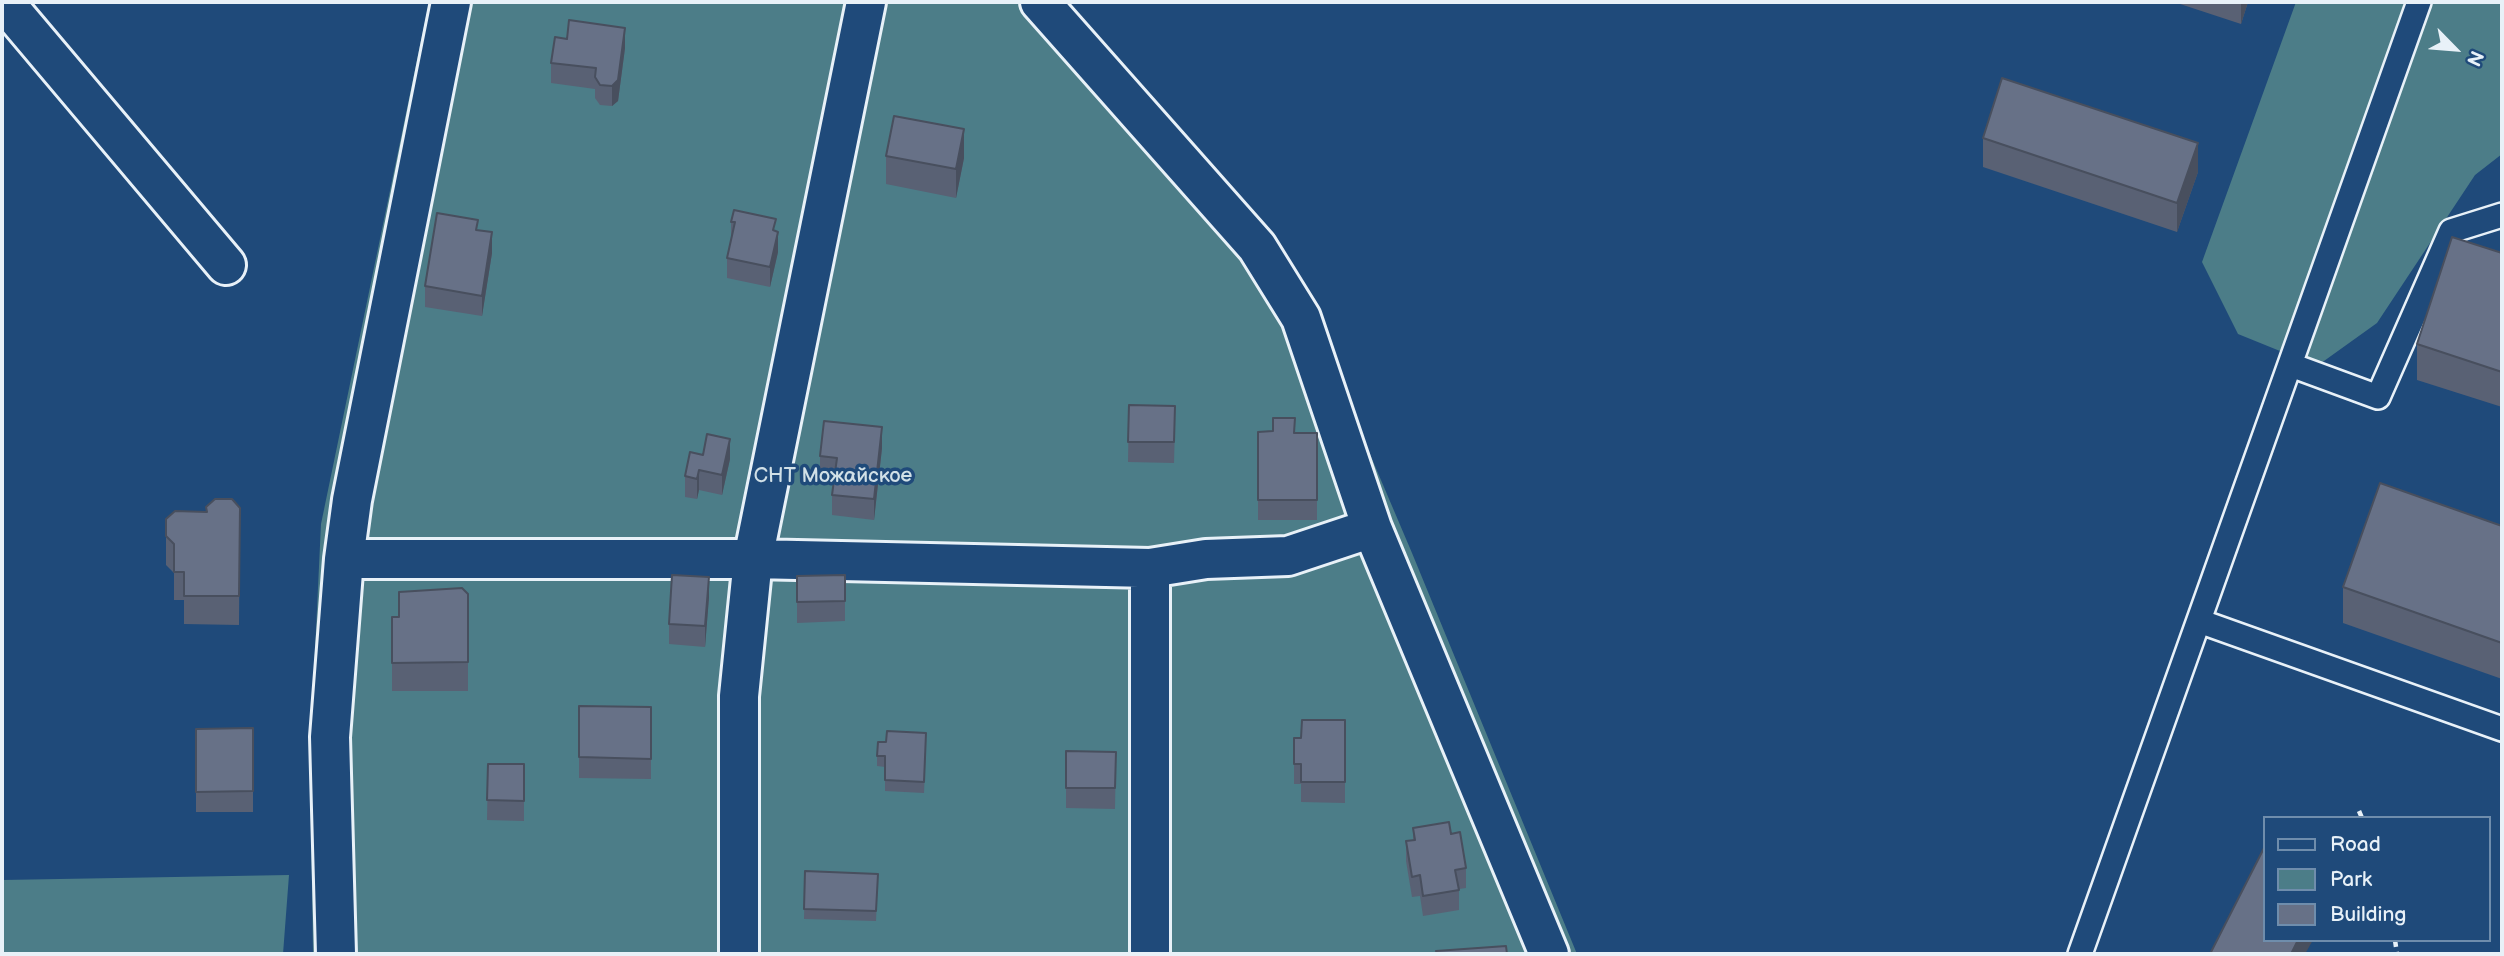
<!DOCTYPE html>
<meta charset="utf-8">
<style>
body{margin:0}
#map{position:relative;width:2504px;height:956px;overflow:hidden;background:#1f4a7a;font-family:"Balsamiq Sans",sans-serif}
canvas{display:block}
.frame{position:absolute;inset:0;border:4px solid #e8f1f8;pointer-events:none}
.legend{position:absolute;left:2263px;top:816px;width:228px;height:126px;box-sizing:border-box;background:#1f4a7a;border:2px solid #6f8dac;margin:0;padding:9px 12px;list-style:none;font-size:21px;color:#e8f1f8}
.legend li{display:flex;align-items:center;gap:14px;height:35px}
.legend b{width:35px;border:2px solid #6f8dac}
.north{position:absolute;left:2420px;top:14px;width:70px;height:70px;-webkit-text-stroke:5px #1f4a7a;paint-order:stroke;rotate:115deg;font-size:19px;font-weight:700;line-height:28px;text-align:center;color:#e8f1f8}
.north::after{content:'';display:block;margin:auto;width:24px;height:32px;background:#e8f1f8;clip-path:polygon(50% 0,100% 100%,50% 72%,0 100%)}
</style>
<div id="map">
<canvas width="2504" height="956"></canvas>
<div class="frame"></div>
<ul class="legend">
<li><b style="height:9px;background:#1f4a7a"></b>Road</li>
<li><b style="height:19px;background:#4c7d88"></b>Park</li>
<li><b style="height:19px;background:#677187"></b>Building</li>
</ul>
<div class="north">N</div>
</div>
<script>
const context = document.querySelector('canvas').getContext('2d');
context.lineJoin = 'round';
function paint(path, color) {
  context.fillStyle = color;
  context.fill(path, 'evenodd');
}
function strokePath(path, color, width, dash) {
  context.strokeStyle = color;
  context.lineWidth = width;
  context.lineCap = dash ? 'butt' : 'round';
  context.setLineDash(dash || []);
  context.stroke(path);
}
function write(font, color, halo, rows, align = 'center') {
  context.font = font + ' "Balsamiq Sans",sans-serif';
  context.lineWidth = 7;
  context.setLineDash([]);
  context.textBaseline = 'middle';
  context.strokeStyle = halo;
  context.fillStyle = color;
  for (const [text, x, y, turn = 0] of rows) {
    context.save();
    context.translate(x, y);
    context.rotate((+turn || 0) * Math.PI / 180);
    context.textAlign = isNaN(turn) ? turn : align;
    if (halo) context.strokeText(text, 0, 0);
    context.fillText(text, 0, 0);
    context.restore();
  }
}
paint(new Path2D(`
 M429,2H1062L1281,245L1412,553L1577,954H313L310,757L321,524Z
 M2296,2H2502V154L2475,175L2377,323L2317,366L2238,334L2202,262Z
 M289,875L283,954H2V880Z`), '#4c7d88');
const lane = new Path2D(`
 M2291,365L2378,397L2451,231L2502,215
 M2199,621L2502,729
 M2080,954L2419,2`);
const street = new Path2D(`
 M4,2L226,265
 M1040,2L1257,247L1301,318L1372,528L1549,954
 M344,559H753L1150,568L1206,559L1288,556L1372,528
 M1150,568V954
 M336,954L330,737L344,559L352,500L451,2
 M739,954V696L753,559L866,2`);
strokePath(lane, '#e8f1f8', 28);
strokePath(street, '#e8f1f8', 44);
strokePath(new Path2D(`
 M2359,811L2362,818
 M2395,940L2397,954`), '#e8f1f8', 4.5, [7, 5]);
strokePath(lane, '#1f4a7a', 23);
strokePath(street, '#1f4a7a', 38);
paint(new Path2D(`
 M2174,2H2248L2241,24Z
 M625,48L618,101L612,106L600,105L595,98V89L551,83V63Z
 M1983,138L2198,172L2177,232L1983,167Z
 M886,156L964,158L956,198L886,184Z
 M731,222L776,231L778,252L770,287L727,278V258L731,239Z
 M478,230L492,253L482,316L425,307V286Z
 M2502,253V407L2417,380V344Z
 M1129,405L1175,426L1174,463L1128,462Z
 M1258,432L1317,433V520H1258Z
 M882,448L874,520L832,515V495L834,478L820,476V456Z
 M690,452L730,459L722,495L699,490L697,499L685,497V476Z
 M240,508L239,625L184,624V600H174V573L166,565V519L206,512Z
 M2502,526V679L2343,623V587Z
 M845,575V621L797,623V576Z
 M468,594V691H392V617H399Z
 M709,597L705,647L669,644V624Z
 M579,706L651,707V779L579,778Z
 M1345,720V803L1301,802V784H1294V738H1301Z
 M253,728V812H196V729Z
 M926,743L924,793L885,791V767L877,766V756Z
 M1066,751L1116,752L1115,809L1066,808Z
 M488,764H524V821L487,820Z
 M1413,828L1451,834L1466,868V888L1459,889V910L1423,916L1420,896L1412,897L1406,861V841L1413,840Z
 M805,871L878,874L876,921L804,919Z`), '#596174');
paint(new Path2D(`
 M2241,2H2248L2241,24Z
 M625,28V48L618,101L612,106V86Z
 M964,129V158L956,198V169Z
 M2198,143V172L2177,232V203Z
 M492,232V253L482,316V296Z
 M778,232V252L770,287V267Z
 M882,427V448L874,520V499Z
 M730,439V459L722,495V475Z
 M699,470V490L697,499V479Z
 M709,577V597L705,647V626Z
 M2298,940H2313L2305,954H2291Z`), '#484f5e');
const building = new Path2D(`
 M569,20L625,28L618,80L612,86L600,85L595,77L596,68L551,63L555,37L567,39Z
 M2002,78L2198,143L2177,203L1983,138Z
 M894,116L964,129L956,169L886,156Z
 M734,210L776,219L773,230L778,232L770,267L727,258L735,222H731Z
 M437,213L478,220L476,230L492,232L482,296L425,286Z
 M2452,237L2502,253V372L2417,344Z
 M1129,405L1175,406L1174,442H1128Z
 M1273,418H1295L1294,433H1317V500H1258V432L1273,431Z
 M824,421L882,427L874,499L832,495L837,458L820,456Z
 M707,434L730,439L722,475L699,470L697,479L685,476L690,452L703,455Z
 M2380,483L2502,526V643L2343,587Z
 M215,499H232L240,508L239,596H184V572H174V544L166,536V519L175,511L207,512L206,507Z
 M672,575L709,577L705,626L669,624Z
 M845,575V601L797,602V576Z
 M462,588L468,594V662L392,663V617H399V592Z
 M579,706L651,707V759L579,757Z
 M1302,720H1345V782H1301V764H1294V738H1301Z
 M253,728V791L196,792V729Z
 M887,731L926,733L924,782L885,780V756H877L878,742H886Z
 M1066,751L1116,752L1115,788H1066Z
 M488,764H524V801L487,800Z
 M1449,822L1451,834L1460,832L1466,868L1455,870L1459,890L1423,896L1420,875L1412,877L1406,841L1415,840L1413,828Z
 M2264,848V940H2298L2291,954H2210Z
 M805,871L878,874L876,911L804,909Z
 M1506,946L1507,954H1437L1436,951Z`);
paint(building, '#677187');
strokePath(building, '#484f5e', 2);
write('21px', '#d1e0e7', '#1f4a7a', [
 ["СНТ Можайское",833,477]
]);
</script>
